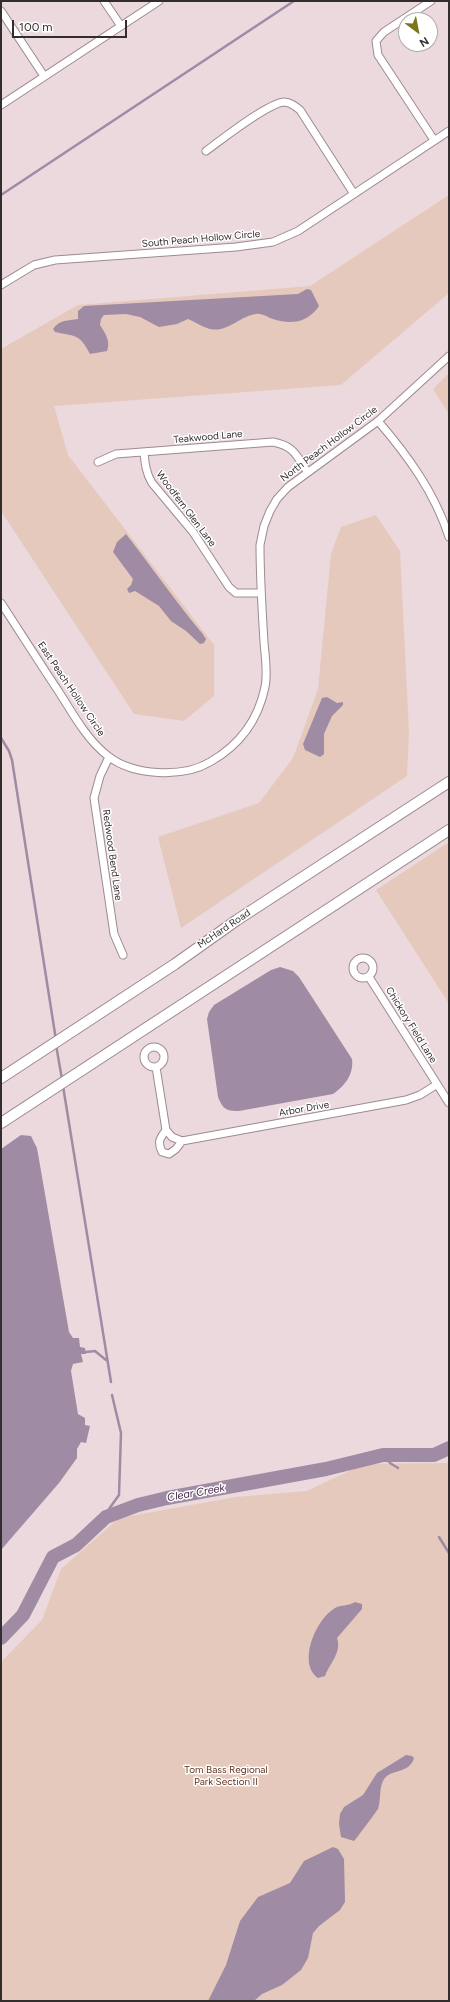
<!DOCTYPE html>
<style>
body{margin:0}
#map{position:relative;width:450px;height:2002px;overflow:hidden;background:#ecd9dd;font-family:Figtree,sans-serif}
canvas{display:block}
.frame{position:absolute;inset:0;border:2px solid #342d2e;pointer-events:none}
.north{position:absolute;left:398px;top:12px;width:40px;height:40px;box-sizing:border-box;background:#fff;border:1px solid #aeabab;border-radius:50%;rotate:148deg;font-size:11px;font-weight:700;line-height:16px;text-align:center;color:#342d2e}
.north::after{content:'';display:block;margin:auto;width:14px;height:18px;background:#7a771d;clip-path:polygon(50% 0,100% 100%,50% 72%,0 100%)}
.scale{position:absolute;left:12px;top:20px;width:115px;height:18px;box-sizing:border-box;border:2px solid #342d2e;border-top:0;padding-left:5px;font-size:12px;line-height:14px;white-space:nowrap;color:#342d2e;-webkit-text-stroke:3px #fff;paint-order:stroke}
</style>
<div id="map">
<canvas width="450" height="2002"></canvas>
<div class="frame"></div>
<div class="north">N</div>
<div class="scale">100 m</div>
</div>
<script>
const context = document.querySelector('canvas').getContext('2d');
context.lineJoin = 'round';
function paint(path, color) {
  context.fillStyle = color;
  context.fill(path, 'evenodd');
}
function strokePath(path, color, width, dash) {
  context.strokeStyle = color;
  context.lineWidth = width;
  context.lineCap = dash ? 'butt' : 'round';
  context.setLineDash(dash || []);
  context.stroke(path);
}
function write(font, color, halo, rows, align = 'center') {
  context.font = font + ' Figtree,sans-serif';
  context.lineWidth = 3;
  context.setLineDash([]);
  context.textBaseline = 'middle';
  context.strokeStyle = halo;
  context.fillStyle = color;
  for (const [text, x, y, turn = 0] of rows) {
    context.save();
    context.translate(x, y);
    context.rotate((+turn || 0) * Math.PI / 180);
    context.textAlign = isNaN(turn) ? turn : align;
    if (halo) context.strokeText(text, 0, 0);
    context.fillText(text, 0, 0);
    context.restore();
  }
}
paint(new Path2D(`
 M449,195V293L341,385L54,406L68,455L214,645V696L184,721L134,714L1,511V349L78,305L310,286Z
 M449,373V414L433,389Z
 M376,515L400,551L409,733L407,776L181,928L158,837L259,803L293,758L318,689L331,554L341,527Z
 M449,842V1004L376,890Z
 M449,1463V2001H1V1662L42,1620L61,1569L119,1518L236,1497L307,1491L364,1464Z`), '#e5c9bc');
paint(new Path2D(`
 M307,289L311,290L319,306C307,324 289,325 270,318C266,316 261,313 256,314C239,316 226,335 207,328C200,326 194,321 188,319L177,324L159,327L140,317L126,314L104,315L101,319L100,325C105,333 111,341 107,351L90,354C79,333 76,337 55,332L53,329C60,319 68,321 78,319V311L84,306L298,294Z
 M126,534C152,567 175,601 202,633L206,639L204,643L200,644L186,631L171,621L159,606L135,591L129,593L127,589L131,585L133,579L113,552L117,542Z
 M327,697L337,703L343,702V705L332,716L324,734V754L320,757L305,750L303,744L322,698Z
 M280,967L293,971L299,977L352,1059C354,1074 345,1086 333,1094L239,1111C226,1111 223,1109 218,1097L207,1019L209,1012L214,1005L271,970Z
 M21,1135L31,1136L37,1148L69,1332L73,1338H79L80,1347L85,1348L86,1354H81L83,1362L73,1364L71,1371L78,1414L85,1418V1425L90,1426L86,1443L81,1442L77,1449V1458L59,1483L1,1550V1149Z
 M355,1602L362,1604V1609L337,1638C342,1652 330,1663 325,1676L318,1678C297,1663 316,1619 335,1608C340,1605 349,1606 355,1602Z
 M406,1755L412,1756L414,1758C409,1775 389,1768 383,1781C379,1789 381,1800 378,1809C376,1812 357,1838 354,1841L341,1837L339,1824L340,1814L344,1807L363,1795L377,1773Z
 M333,1847L338,1849L344,1859L345,1902L340,1910L319,1926L313,1933L308,1958L301,1970L282,1985L262,1994L254,2001H208L226,1965L240,1921L258,1897L290,1883L304,1861Z`), '#a08ba4');
strokePath(new Path2D(`
 M1,195L294,1
 M1,738L9,751L12,760L56,1040
 M56,1045L62,1079
 M63,1086L111,1382
 M86,1352L95,1351L106,1360
 M383,1455L390,1463L398,1468
 M106,1517L109,1509L119,1495L121,1433L112,1395
 M439,1537L449,1553`), '#a08ba4', 2.5);
strokePath(new Path2D(`
 M1,1638L23,1615L53,1557L76,1545L106,1517L138,1505L167,1498L326,1469L383,1455H434L449,1448`), '#a08ba4', 14);
const street = new Path2D(`
 M104,1L121,26
 M431,1L384,32L376,41L378,55L434,140
 M1,11L44,76
 M1,105L159,1
 M206,151C221,140 268,103 284,102C290,102 295,106 300,110L354,194
 M1,285L34,265L55,260L236,247L273,242L298,231L449,131
 M378,421C408,456 435,493 449,537
 M144,452C145,464 146,473 152,483L193,532L229,587L236,593H261
 M98,462L116,454L273,442C294,446 296,455 307,471
 M1,603C20,632 39,662 59,692C73,714 87,740 108,756C133,776 183,778 210,762C240,745 258,721 265,687C268,673 265,656 264,642C262,610 260,577 260,545L264,526L270,511L277,499L288,487L378,421L449,356
 M109,757L100,776L94,798L114,934L123,955
 M353 968a10 10 0 1 1 20 0a10 10 0 1 1-20 0Z
 M369,977L449,1103
 M144 1057a10 10 0 1 1 20 0a10 10 0 1 1-20 0Z
 M156,1067L166,1130L172,1137L182,1141L406,1100L420,1095L436,1085
 M166,1130C160,1138 157,1142 162,1152L169,1154L176,1149L182,1141`);
const secondary = new Path2D(`
 M1,1078L175,964L237,920L449,782
 M1,1123L449,830`);
strokePath(street, '#9c8b8f', 9);
strokePath(secondary, '#9c8b8f', 12);
strokePath(street, '#fff', 7);
strokePath(secondary, '#fff', 10);
write('10px', '#342d2e', '#fff', [
 ["South Peach Hollow Circle",201,239,-5],
 ["Teakwood Lane",208,437,-5],
 ["North Peach Hollow Circle",329,444,-37],
 ["Woodfern Glen Lane",186,509,53],
 ["East Peach Hollow Circle",71,689,56],
 ["Redwood Bend Lane",112,855,82],
 ["McHard Road",224,929,-34],
 ["Chickory Field Lane",411,1025,58],
 ["Arbor Drive",304,1109,-10]
]);
write('10px', '#613420', '#fff', [
 ["Tom Bass Regional",226,1770],
 ["Park Section II",226,1782]
]);
write('italic 11px', '#47294d', '#fff', [
 ["Clear Creek",196,1493,-10]
]);
</script>
